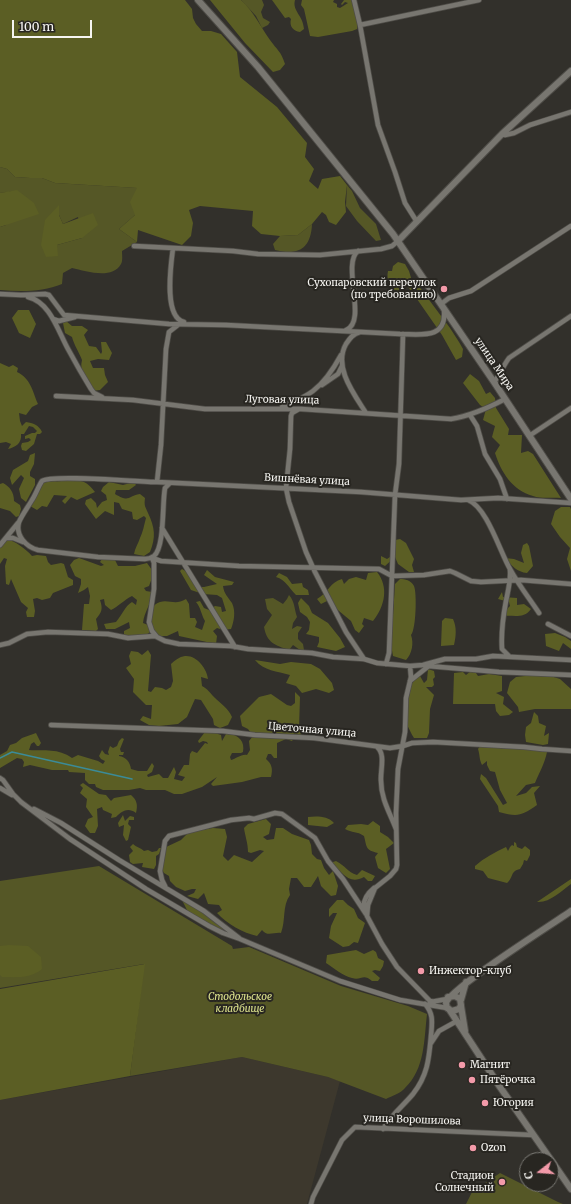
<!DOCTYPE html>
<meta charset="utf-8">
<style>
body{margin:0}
#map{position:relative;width:571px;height:1204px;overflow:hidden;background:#32302b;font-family:Merriweather,serif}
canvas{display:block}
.north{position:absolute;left:519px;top:1152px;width:40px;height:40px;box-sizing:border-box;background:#282621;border:1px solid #7a7974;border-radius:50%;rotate:253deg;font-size:11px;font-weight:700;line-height:16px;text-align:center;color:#f6f5f1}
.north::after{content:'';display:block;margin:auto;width:14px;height:18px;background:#f39aa9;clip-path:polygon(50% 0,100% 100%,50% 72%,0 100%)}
.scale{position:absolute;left:12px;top:20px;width:80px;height:18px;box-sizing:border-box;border:2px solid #f6f5f1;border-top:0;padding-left:5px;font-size:12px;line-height:14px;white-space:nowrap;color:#f6f5f1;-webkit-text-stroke:3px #282621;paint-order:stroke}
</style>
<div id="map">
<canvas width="571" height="1204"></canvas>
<div class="north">С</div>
<div class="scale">100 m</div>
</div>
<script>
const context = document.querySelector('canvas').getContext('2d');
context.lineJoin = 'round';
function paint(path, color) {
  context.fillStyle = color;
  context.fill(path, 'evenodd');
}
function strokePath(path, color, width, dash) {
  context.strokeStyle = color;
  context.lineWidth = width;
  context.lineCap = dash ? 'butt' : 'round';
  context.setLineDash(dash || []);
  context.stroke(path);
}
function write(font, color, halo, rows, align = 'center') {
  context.font = font + ' Merriweather,serif';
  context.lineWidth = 4;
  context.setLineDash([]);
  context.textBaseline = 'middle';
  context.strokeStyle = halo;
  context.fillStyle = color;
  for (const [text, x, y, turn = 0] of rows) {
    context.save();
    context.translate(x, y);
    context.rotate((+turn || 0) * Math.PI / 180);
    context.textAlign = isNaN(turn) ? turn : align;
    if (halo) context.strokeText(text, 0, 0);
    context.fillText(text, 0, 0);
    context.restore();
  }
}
paint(new Path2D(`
 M242,1057L328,1077L340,1081L307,1204H0V1100Z`), '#3d382d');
paint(new Path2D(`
 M241,0H262L264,5L261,12L263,18L270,22L268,25L262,28L256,16Z
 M0,167L7,169L15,177L30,178H42L55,183L138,188L135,215L119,229L137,242L122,251C122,255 123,261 121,264C112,280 86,271 72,268L63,273L62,284C43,292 21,292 0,290V227L6,225L17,191L0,193ZM59,205V215L63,224L78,217L82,238L57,245Z
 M347,185L352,191L360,208L376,224L381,240L376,241L357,221L346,206Z
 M312,224C311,249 298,256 275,250L273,244L280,236L298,235Z
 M289,595C295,602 294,608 297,617L293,623L292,629L297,626L302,627L298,633V639L303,644L304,650H300L293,645L289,650C275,645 267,643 264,627L272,615L267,609L265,599L273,598L283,604L287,599Z
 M99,866L232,946L233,949L249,947L341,986L408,1006L427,1014C424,1040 425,1069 405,1088C401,1093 392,1096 386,1099L328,1077L242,1057L130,1076L144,964L0,988V881Z
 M500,1173L558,1202L563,1204H466L472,1192Z`), '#555726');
paint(new Path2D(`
 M0,0H185L192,9L193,18L196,24L202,31H211L221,34L237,52L240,77L277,107L307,143L305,157L314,169L309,181L318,189L322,179L340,176L347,185L345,202L346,212L336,225L329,222L326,215L322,212L312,224L298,235L280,236L261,234L252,226L253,211L200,206L189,210L193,223L191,236L182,245L138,230L137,242L119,229L135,215L130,202L137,188L55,183L42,178H30L15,177L7,169L0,167Z
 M210,0H241C254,12 260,26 270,40C277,50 281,51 285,64L280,70L273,72L245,43Z
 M272,0H295C292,11 303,15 304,29L300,32C293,31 289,26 291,19L289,17L285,18Z
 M302,0H334L333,2L337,4V7L340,8L348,3L345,2L342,5L341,4L344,0H351L353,3L358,23L357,29L352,31L318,37L310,36L304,9L301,5Z
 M17,190L34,203L39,214L0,227V193Z
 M59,205V215L63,224L93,213L98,225L82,238L57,245L58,256L46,257L41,245L45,220Z
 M398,262L405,264L409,271L412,281L418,285L450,328L459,342L463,349L462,357L456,360L442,335L410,289L404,284L400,293L396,292C390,285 386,280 388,271H392L393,266Z
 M18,310H29L36,324L30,338L19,333L12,318Z
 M66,321L72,326H82L88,330L84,335L89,346L96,347L101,354L102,352L101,342H106L112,353L109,360L98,359L90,361L93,368H104L105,375L108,382L100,390L92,391C86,381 79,371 82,360C79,352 74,345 72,337L65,333L63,323Z
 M0,363L9,367L13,365L18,368L17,372C31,379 32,390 38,404L32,407L26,415L19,413L20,421L22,426L26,422C33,423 39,425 42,432L40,434H37L34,444L26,451L22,450L21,446L22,443L28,442L31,440L29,438L25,439V436L32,433H35L37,431L33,427L29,426L24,434H21C22,443 16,447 8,449L11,444L6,442L0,443Z
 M470,374L479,381L486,394L490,392L495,398L496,408L509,429L508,435H522L521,453L528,451L533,454L561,498C552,497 541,499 533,496C512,490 501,472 495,453L500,445L492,437L495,426L483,420L486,409L480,405L463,383Z
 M35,453L34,464L30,472V476L35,479V485L26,502L21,498L19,489L24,478L21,475L12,485L10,478L13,470L28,461L30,455Z
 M48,480C66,485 80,471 95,492L77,500L71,497L65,504L62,501L67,496L54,495L47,507L42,506L37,510L30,506L43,481Z
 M109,482L123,485L134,482L136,485L129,490H116L115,494C130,503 127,496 140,494L145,498C144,506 145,506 148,513C155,528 156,537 150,552L144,556L134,554C135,548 138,544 140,538C143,532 144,525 146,518L144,516L137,520L133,519L132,512L122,509L119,503L114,502V515L105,511L96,519L85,504L86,500L91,498L96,503L97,508L102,502L107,500L106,495L101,491L103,487Z
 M3,483C10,487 14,492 14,501L20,505L21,509L19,516L16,517L10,511L0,508V484Z
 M561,507H570L571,509V571L567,559L570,548L560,537L551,524L555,511Z
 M7,539C16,542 25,548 32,556L37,555L46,556L48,562L51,565L61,563L64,564L68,577L73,580V585L53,593L50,598L42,600L37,598L33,599L35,611L34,617H27L26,612L28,608L21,602L11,579L9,585L6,584L5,566L7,559L4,558L0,564V546Z
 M400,539L406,543L414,559L412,565L414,572H409L398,564L395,557L385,566L381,564V556L387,559L393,555L395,540Z
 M527,543L529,546L533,566L527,573C517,572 512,566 505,558L514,559L524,563L521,553L523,545Z
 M79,558L101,566L104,565L100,562L102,559L115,560L118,566H135L147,563L152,570V578L149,586L144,588L146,591L152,592C152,603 144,612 143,623L148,625L150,632L145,636C137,634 132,637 124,635V631L130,628L129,622L115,629H106L104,624L116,622C122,615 125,606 132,602L136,605L137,600L132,596C124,600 119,606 111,610L105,605L104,599L100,600C103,609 102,612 96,619L98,629L96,631L82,630L84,604H89L90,596L88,587L84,590L78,593L81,584V579L75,576L70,565L74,560Z
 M182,569L187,572L198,587H204L217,584L204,575L207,570L215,577L234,582L232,585L223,586C224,594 228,597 232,603C236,611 234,622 231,629L223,630L217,628L213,631L217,636L216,644L179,636L178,631L167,636H157C151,626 146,606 160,602C169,599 175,606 186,599L189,604L190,618H195L197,622L195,627L202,630L205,621C201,614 201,608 196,602L200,601L204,608L209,610L215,606L221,607L222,612L226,611L222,598L217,595L203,594L191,590L180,571Z
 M377,572C389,587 385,606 373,621L364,618L362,624L364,626L359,633L355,630L351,621L327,601L321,604L317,599C329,592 330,582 342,579L344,584L349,579L356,577L366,580L368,573Z
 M279,573L287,577L292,584L302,583L303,587L308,590L309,595H296C288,587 286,580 276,577Z
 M400,579C405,579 411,580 414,586C417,593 416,629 411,635C414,643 412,654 406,660L393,656L391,645L395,584Z
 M502,592L503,597L517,598V605L524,604L531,609C524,619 514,615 504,616L505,611L510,606L509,602L498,599Z
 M301,598L309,606L312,613L328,623L340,638L345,647L336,651L317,647L319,642V637L306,634L309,630L310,622L307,617L300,612L298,603Z
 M445,618L453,619C457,628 456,636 454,645L441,646L442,621Z
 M555,633L565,637L571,641V649L563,643L559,651L546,646L545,634Z
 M148,650L151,655L148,691L151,692L155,687L162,688L166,690L171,687L173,681L171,664C175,660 179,657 185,656C197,655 207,669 208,679L201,677L202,686C208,689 210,693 214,697C221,704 228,708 232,717L228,725L220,728L214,725L213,719L201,700L195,699L187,717L178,724L159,726L149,725L140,720L143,716L151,719L152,705H146L133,692L134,679L126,668L131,664L129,656L131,651L138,652L142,655Z
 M255,660L280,664L291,662L311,664L320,669L332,683L334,690L329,693L316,689L302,693L296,686L286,683L290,675C277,671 264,671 255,660Z
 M428,669L434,671L435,677L433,679L434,685L432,687H426L434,695L430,709L429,733L427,738H414C403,719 405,717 409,696C410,688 411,683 417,676H420L424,683L427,680Z
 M471,671L476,673L478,676L489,674L502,676V691L496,693L504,697L503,704L513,712L509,715L500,716L496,711L495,704H453L454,673L463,672L466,675Z
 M544,674L560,679L571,689V709H535L519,712L518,707L507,693L510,682L516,677Z
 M295,692L300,697L299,729L302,734L294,738L292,741L286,739L277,743V758H274L271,754H268L266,759C272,764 273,769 271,777H261L242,782L213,786L211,784L217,777L202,787L182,794H174L165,790H146L140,788L129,790H103L96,787L95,784H89L85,780V773L69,772L68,770H52L30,765L23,767L24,762L22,759L17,758L0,768V755L7,751L10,745L16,743L22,738L36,733L41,743L39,746H37L34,742L31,744L29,750C45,751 58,748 72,758L78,755L98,761L103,764L105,761L101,759L99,756L102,750L105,754L109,755L108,752L110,746L113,748L117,746L119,741L122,738L124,739L120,749L121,752H124L123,755H119V756C126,757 130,762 131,769L138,771H147L152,763L154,766L152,772L147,775L148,777L159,774L163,778H168L174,767L176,772L174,779L182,781L185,777L178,775L184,765H189L190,754L192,751L197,753L205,743L208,744L207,742L203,741L199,743L198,741L205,732H217L218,734L221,735L222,741L226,734L229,733C239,736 245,741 243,752L241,753H232L230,757L231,760C236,759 241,754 247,755L250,750L249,741L253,736L248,729L242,726L240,716L259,697L271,694L287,705L291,706L295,703Z
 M534,712L538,716L539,723L546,726L544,736L549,733L548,744L543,745L526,742L525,735L526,727L531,723Z
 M480,746L508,747L547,752C545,763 539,773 535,783L526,785L516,796L526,793L532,787L540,786L534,793L537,805C521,816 518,817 499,812L498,806L480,779L481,774L486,778L503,805L507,803L500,790L495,772L490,771L487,765V761L482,765C479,759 480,755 478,749Z
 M83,783L99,794L106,795L111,801L114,798L131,795C137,800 138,805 136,813C128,807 122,811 116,817L111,818L112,814L103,810L102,807L97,809L98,826L95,833H90L85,826L88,819L93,817L86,807L87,799L80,793L83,788L80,785Z
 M123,815L125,821L130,816L134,817V820H129L128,824L131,827L128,840L126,841L123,835L124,825L119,827L118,823Z
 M308,817C317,816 328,816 334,823L327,827L308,825Z
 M266,819L271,824L269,834L263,837L267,840L274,839L276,828H283L292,834L309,840L311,845L312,854L317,859L321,860L324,868L329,875L333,871L338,886L336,895L331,896L321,886L318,876L311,887H304L297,878H291L289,889L290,895C282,906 286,920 281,933C274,932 267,937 262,930L257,936C243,933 227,924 217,913L222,910L219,905L208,904L204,893L198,899L187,896L194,893L196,889H192L185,891L176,887L170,881L169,876L164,873L161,868L164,848L181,840L189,832L213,828L225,829L227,837L223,856L228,861L234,855L252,862L264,851L260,850L251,853L248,852C248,843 245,836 244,828L248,824Z
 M373,821L380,826V832L388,837L394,843L386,849L390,869L386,873L378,868L375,857L378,853C365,850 367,847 364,836C357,831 352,833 345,829L348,825L361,824L368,825Z
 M514,842L516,843L517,847L522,849L525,846L530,850V855L527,861L524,860L523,864L520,869C510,871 514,877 507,883L488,878L483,871L475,869V866C484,858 495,852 506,847L508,851L510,847L512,845L514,846Z
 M133,844C136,847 141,848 144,851L148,850L152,852L157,851L159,848H161L159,854L156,856V865L154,869L142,867L143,863L133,864L130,862L129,855L133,851L130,847Z
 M336,861C346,866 347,872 357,875L362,870L375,876L372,881H368L364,877C349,885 343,873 333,865V862Z
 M571,879V884C561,891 550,903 537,902Z
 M182,900L199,909L225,929L227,933L191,914L187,910Z
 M337,900H343L348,905L354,909L358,918L365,923L358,943L354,942L349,946L343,947L329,938L331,926L337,913H333L329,917V909Z
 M9,945L28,946L41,957L42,969C30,979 16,977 2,977L0,975V946Z
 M356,950L364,954L373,950L376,952L378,958L384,961L383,966L380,971L375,970L372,971L380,978L378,981H372C363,973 361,981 352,978C343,976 334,968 326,963L327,955Z
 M145,964L130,1076L0,1100V989Z`), '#5b5e24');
strokePath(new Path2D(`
 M0,758L12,752L132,779`), '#3b8b98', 1.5);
const street = new Path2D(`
 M354,0L360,25L378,125L395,172L405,203L417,222
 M360,25L479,0
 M502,134L505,135L514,133L530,125L571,112
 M134,246L233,251L258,254L320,255L381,249L392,246L398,241
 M173,248C171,264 163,317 184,322
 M0,294L21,295L45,294L49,295L64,315L169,324L226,325L400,334C420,334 447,340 444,310
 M28,297C50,302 58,331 68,349C75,362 83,376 91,389L94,393L102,397
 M441,304L449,298L471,291L571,226
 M53,319L59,321L75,317
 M346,330C368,322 341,264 358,251
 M360,332C353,334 350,338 346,344C333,367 354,394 366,413
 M494,382C500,375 503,366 509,358L571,316
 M322,385L338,374L342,366
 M56,396L133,400L205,409H301L451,419C470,416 488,408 505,399
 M282,407C292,402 304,398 313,391C325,382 334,368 341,355
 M299,409L292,413L291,416L290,449L286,488L289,502L306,552L315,572L346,632L364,659
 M470,415L477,426L485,454L500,479L507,499
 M529,436L571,408
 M157,482L161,445L166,349L169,332L178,325
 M170,483L165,488C162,502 165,547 154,556C151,558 148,559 145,559L98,557L38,550C26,547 15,535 19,522C22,515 28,507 32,500C36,494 38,487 42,481C52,474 139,482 157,482L361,492L461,500L498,498L571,503
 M468,500C487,507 500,552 510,569C518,584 529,598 539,613
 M162,528L235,647
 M6,538H13L23,542
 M0,545L18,523
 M152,558L154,563V589L149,622L152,631L157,637L165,641L179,644L231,646L248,649L312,653L333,657L364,659L377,663L410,666L423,665L445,659H476L493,656L571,660
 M152,558L161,561L239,566L379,569L392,576L424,575L450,571L455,573L471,581L481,582L521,580L571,584
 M548,624L571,636
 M0,645L9,643L27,634L48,632L108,634L128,638L155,636
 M509,656L502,649C501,634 503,617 506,601C508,591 511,580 510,570
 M386,664L389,653L395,495L399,464L403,334
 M410,666L411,677L406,698L405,732L398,769L396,813L397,865L396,869L390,876L375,888L368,905L367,916L382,944L397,967L430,1001L434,1002
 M428,666L499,672L571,675
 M410,681L430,665
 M51,725L223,731L255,735L314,738L390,748L403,746L412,743L433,742L524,747L542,749L571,751
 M377,747C386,754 380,771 381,781C381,799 390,813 396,829
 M0,778L3,780L13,794L21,802L70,839L146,889L209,926L223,933L240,939L340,981L400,1000L447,1008
 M0,788L12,795
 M34,809L61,823L119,860L204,911L239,938
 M165,886L162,880L160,871L165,841L169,836L231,820L249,818L254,819L275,813L282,814L315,838L328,861L343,879L366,914
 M364,908C363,900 368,893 374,888
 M431,1002L447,999
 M431,1043L439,1031L457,1021
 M383,1129C391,1115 403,1106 413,1094C428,1075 429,1058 431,1036C432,1023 434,1014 425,1004
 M311,1204L313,1197L342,1140L355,1127L533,1135`);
const secondary = new Path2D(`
 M198,0L258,67L393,234L494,382L571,499
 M398,241L502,134L571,71
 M448,997L455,996L460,999L461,1005L459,1009L452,1011L447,1008L446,1003C449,989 553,924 571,911
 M461,1000L466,982
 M461,1006L465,1031
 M449,1009L500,1087L551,1160
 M551,1160L571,1189`);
strokePath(street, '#4f4d48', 6);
strokePath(secondary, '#4f4d48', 8);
strokePath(street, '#787670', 4.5);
strokePath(secondary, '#787670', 6);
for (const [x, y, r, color] of [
 [444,289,4,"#f39aa9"],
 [421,971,4,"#f39aa9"],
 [462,1065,4,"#f39aa9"],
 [472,1080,4,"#f39aa9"],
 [485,1103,4,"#f39aa9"],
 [473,1148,4,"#f39aa9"],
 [502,1182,4,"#f39aa9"]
]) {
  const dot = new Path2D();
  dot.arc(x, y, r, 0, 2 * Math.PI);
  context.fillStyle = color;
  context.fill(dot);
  strokePath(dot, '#282621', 1.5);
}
write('10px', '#f6f5f1', '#282621', [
 ["Сухопаровский переулок",436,283,"right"],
 ["(по требованию)",436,295,"right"],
 ["Инжектор-клуб",429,971],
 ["Магнит",470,1065],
 ["Пятёрочка",480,1080],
 ["Югория",493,1103],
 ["Ozon",481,1148],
 ["Стадион",494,1176,"right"],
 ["Солнечный",494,1188,"right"]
], 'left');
write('10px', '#f6f5f1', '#282621', [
 ["улица Мира",494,364,56],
 ["Луговая улица",282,400,1],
 ["Вишнёвая улица",307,480,3],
 ["Цветочная улица",312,730,5],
 ["улица Ворошилова",412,1120,2]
]);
write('italic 10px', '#dfe58e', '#282621', [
 ["Стодольское",240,997],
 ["кладбище",240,1009]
]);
</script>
